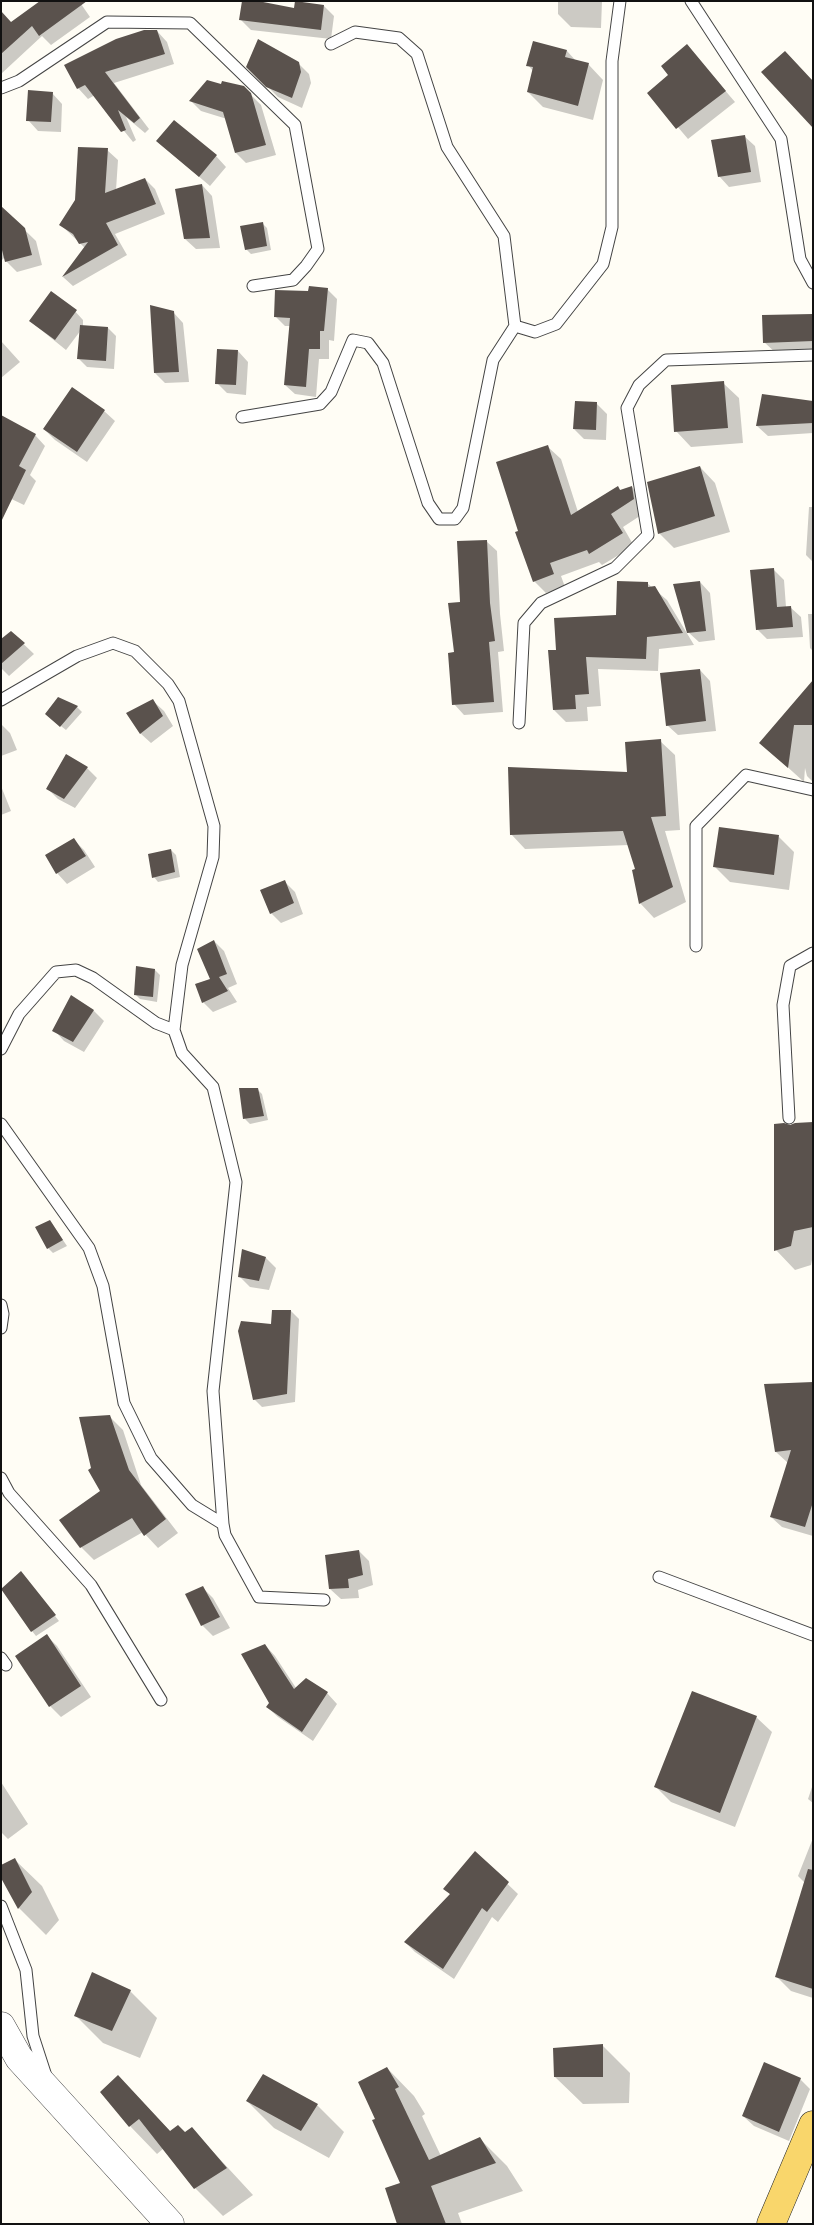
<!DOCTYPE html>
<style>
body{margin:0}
#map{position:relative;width:814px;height:2225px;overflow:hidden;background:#fffdf5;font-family:Georgia,serif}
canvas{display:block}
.frame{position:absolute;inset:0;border:2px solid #111;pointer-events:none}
</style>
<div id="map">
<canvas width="814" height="2225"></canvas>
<div class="frame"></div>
</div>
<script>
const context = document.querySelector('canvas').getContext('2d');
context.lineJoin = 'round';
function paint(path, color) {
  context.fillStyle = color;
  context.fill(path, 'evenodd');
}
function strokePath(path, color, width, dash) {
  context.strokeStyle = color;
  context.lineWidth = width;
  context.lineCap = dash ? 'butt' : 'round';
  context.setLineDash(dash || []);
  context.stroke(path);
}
paint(new Path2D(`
 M79,1L90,17L51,45L42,36L1,74V30L11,23Z
 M558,1H602L601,28L571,27L558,14Z
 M324,6L334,16L331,39L251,30L240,19Z
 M157,31L167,42L174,64L114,83L149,129L145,133L126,117L136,140L133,142L95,95L88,99L78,88Z
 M534,43L567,51L577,62L588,64L603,80L593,120L543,107L528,92L533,71L528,65Z
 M687,46L735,102L688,139L649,93L670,75Z
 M298,63L309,74L311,83L302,108L278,97L248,67Z
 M222,86L244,88L261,105L276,155L246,163L236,153L227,119L201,111L191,101Z
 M52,93L62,104L61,132L38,131L28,120Z
 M744,136L755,146L761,182L729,187L719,176Z
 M157,141L216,156L226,167L210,186Z
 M107,150L118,160L116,190L145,179L155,189L165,214L115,234L127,255L73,286L63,277L85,248L61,225Z
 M202,185L212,196L220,248L196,249L185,239Z
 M1,207L36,241L42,265L17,272L6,261L5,257L1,261Z
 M262,223L267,228L271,250L251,254L246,249Z
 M327,289L337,299L334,341L329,340V359H319L316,397L295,394L285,385L290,326H285L275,316L310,292Z
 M73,309L83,320V326L108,328L116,336L114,369L87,367L79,359L81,330L66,350L30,321Z
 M173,312L183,323L189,382L165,383L155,373Z
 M813,315V354L778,355L764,342Z
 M1,341L20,362L1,378Z
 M238,351L248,362L246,395L227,393L217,383Z
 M723,383L739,398L743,443L691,447L676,431Z
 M72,389L104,411L115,421L87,462L55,440L44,429Z
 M763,395L813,402V433L768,436L757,426Z
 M596,403L607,414L606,440L584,439L574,429Z
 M35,435L45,446L30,475L36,481L24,505L1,494Z
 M548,447L561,459L578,512L618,487L621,491L632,487L644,500L646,512L623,527L634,546L602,565L599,562L561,576L565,587L546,593L534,581Z
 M700,467L715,483L730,532L674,548L659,533Z
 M809,507H813V562L806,555Z
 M486,541L497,551L500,614L504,651L498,652L503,712L464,715L454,704L456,653L462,603Z
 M773,569L784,580L786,607H790L801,617L803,637L767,639L757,629Z
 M700,582L710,593L715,640L699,642L688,632Z
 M647,583L667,600L694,645L659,649L658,671L598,669L601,706L587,707L588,721L566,722L554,710L557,651L617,616Z
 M808,614H813V651L810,648Z
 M11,632L34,654L9,676L1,668V641Z
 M700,670L710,681L716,731L678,735L667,725Z
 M813,682V782L807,776L805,768L804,782L761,743Z
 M59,699L77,707L82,712L66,730L52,719Z
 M153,701L164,711L173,726L151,743L140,733Z
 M1,724L10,733L17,750L1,756Z
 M660,741L675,755L680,830L665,831L686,902L654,918L640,903L637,870L629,845L525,849L511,834L629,773Z
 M66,755L87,768L97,778L75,808L58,799L47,788Z
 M1,786L11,811L1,815Z
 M779,837L794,852L789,890L730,882L714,866Z
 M74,840L84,850L95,867L67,884L57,873Z
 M171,850L176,855L180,877L158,882L154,877Z
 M285,882L295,892L303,914L281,923L271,913Z
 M214,941L224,951L237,984L228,988L237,1002L213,1012L203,1002L212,979Z
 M155,970L160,975L157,1002L140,999L135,994Z
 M72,997L94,1011L104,1021L84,1052L64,1041L54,1030Z
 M257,1089L262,1094L268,1120L250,1124L245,1119Z
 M813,1123V1255L811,1265L795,1270L776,1250L790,1127Z
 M50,1221L67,1246L53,1253L48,1248Z
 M266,1258L276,1268L269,1290L250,1287L240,1277Z
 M291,1311L299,1319L295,1402L262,1407L254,1399L273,1326Z
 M766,1385L813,1473V1536L782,1527L771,1517L788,1463L776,1452Z
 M110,1417L123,1430L141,1485L178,1533L158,1548L143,1532L94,1560L81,1547L102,1492Z
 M359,1551L369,1561L373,1585L358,1590L359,1598L341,1599L330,1589Z
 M21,1573L59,1621L36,1636L32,1631Z
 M203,1588L213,1598L230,1628L213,1636L202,1625Z
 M47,1636L57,1646L91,1697L61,1717L50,1706L17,1656Z
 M265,1645L275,1656L296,1688L327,1693L337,1704L313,1741L278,1717L267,1707L270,1703Z
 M756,1717L772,1732L735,1827L671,1802L656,1787Z
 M1,1782L28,1824L8,1839L1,1832Z
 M813,1784V1803L808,1799Z
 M813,1838V1998L791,1991L777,1977L805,1883L798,1876Z
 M475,1853L518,1894L498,1922L492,1917L454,1979L415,1952L405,1942L451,1895L445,1889Z
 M14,1859L42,1886L59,1920L46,1935L19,1908L1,1876Z
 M130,1991L157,2018L140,2058L103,2043L76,2016Z
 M603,2046L630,2073L629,2103L583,2104L555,2077Z
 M387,2068L414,2096L425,2114L422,2116L441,2156L480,2139L507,2166L523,2191L458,2213L462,2224H398L402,2184L376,2120Z
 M118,2077L171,2132L185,2133L192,2129L253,2195L223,2216L195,2188L164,2148L157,2154L130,2126L101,2093Z
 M800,2079L810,2089L789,2141L754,2126L743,2116Z
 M247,2101L317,2105L344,2132L329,2158L274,2128Z`), '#0003');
paint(new Path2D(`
 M40,1H87L39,36L32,26L1,54V11L11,22Z
 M242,1H258L294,8L295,1L324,5L321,30L239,20Z
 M144,30H157L165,54L105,72L140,118L134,123L118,110L126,130L121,132L85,85L77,89L64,65L116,39Z
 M258,39L299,62L301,72L292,98L266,87L246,67Z
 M533,41L567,50L565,57L589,63L578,106L527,92L533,67L526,66Z
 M687,44L726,91L676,129L647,93L668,75L661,66Z
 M785,51L813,81V128L761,72Z
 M207,80L221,84L222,81L244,86L251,93L266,145L235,153L223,112L189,101Z
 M28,90L53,92L51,122L26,121Z
 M174,120L217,155L199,177L156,141Z
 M745,135L751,172L718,177L711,140Z
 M78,147L108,148L105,193L145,178L156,204L106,223L118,245L62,277L88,242L79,244L73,234L59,225L75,200Z
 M202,184L210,238L184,239L175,189Z
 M1,206L25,228L32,255L5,262L1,246Z
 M263,222L267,246L245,250L240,226Z
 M309,286L328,288L324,331H320V349H309L306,387L284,385L290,318L274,317L275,290L308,291Z
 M51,291L77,310L55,340L29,321Z
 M150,305L174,311L179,372L154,373Z
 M813,314V341L763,343L762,315Z
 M80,325L108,327L106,361L77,359Z
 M217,349L238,350L236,385L215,384Z
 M724,381L728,428L674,432L671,385Z
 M72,387L105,410L77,452L43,429Z
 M762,394L813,401V423L756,426Z
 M575,401L597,402L596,430L573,429Z
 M1,415L36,434L19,466L26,470L1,522Z
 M548,445L571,515L618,486L620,490L632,486L634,499L611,514L623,533L589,554L587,550L550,563L554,574L533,582L515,532L518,531L496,462Z
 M700,466L715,516L658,534L647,482Z
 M487,540L490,603L495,641L489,642L494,702L452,705L448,653L454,652L448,603L460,602L457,541Z
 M774,568L777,607L791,606L793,627L756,630L750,570Z
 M617,581L648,582V587L655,586L683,633L647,637L646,659L586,657L589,694L575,695L576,709L553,710L548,650H556L554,618L616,615Z
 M700,581L706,631L687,633L673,584Z
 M11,631L25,643L1,664V639Z
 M700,669L706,721L666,726L660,673Z
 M813,680V725H794L788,768L759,743Z
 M58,697L78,706L60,727L45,714Z
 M153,699L163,716L140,734L126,713Z
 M661,739L666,816L651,817L673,887L639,904L632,870L635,869L623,831L510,835L508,767L627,772L625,742Z
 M66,754L88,767L64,799L46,789Z
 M719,827L779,835L774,875L713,867Z
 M74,838L86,856L56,874L45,855Z
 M171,849L175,872L152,878L148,854Z
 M285,880L294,903L270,914L260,890Z
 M214,940L227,974L219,977L228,991L202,1003L195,984L210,979L197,949Z
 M136,966L155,969L153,997L134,995Z
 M71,995L94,1010L73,1042L52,1031Z
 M239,1088H258L264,1116L243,1119Z
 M813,1122V1227L794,1231L791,1246L774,1251V1124L784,1123L790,1125L795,1123Z
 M50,1220L63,1240L47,1249L35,1227Z
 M242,1249L266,1257L259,1281L238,1277Z
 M272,1310H291L287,1394L253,1400L238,1331L241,1321L271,1324Z
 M813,1382V1502L805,1527L770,1517L791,1450L775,1452L764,1384Z
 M110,1415L129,1470L166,1519L144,1536L132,1518L80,1548L59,1520L100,1491L88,1470L91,1468L79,1417Z
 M359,1550L363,1575L348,1579L349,1588L329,1589L325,1555Z
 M21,1571L56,1615L31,1632L1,1589Z
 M203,1586L220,1617L201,1626L185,1594Z
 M47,1634L81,1686L49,1707L15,1656Z
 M265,1644L294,1689L306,1678L328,1692L302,1732L266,1707L269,1703L241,1654Z
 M692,1691L757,1716L720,1813L654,1787Z
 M475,1851L509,1882L487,1912L482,1908L443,1969L404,1942L450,1894L443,1889Z
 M15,1858L32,1892L18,1909L1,1878V1865Z
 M808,1869L813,1870V1989L775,1977Z
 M92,1972L131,1990L112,2031L74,2016Z
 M603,2044V2077H554L553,2048Z
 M764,2062L801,2078L779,2132L742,2116Z
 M387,2067L399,2087L395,2089L429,2160L480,2137L496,2163L431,2186L446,2224H397L385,2188L400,2183L372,2120L375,2119L358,2082Z
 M263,2074L318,2104L301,2131L246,2101Z
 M118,2075L170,2131L178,2125L185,2132L192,2127L227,2168L194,2189L139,2119L129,2127L100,2092Z`), '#5a524d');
const service = new Path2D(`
 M691,1L781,139L800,259L813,283
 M331,44L355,32L399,38L417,54L447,147L504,236L515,326L535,332L556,324L603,264L612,227V61L620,1
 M1,88L19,81L107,22L190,23L295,125L318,249L306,266L293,280L253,286
 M242,417L320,404L331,392L353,340L368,343L383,363L428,503L439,519H455L463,508L493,360L515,326
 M1,700L77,656L113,643L135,651L168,684L179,701L214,826L213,857L182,965L174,1030L182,1053L213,1087L236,1182L213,1391L223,1524L225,1535L259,1597L324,1600
 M519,723L524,623L541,603L615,568L648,535L627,408L639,385L666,360L813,355
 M696,946V826L746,775L813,790
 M1,1049L19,1014L56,972L76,970L93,978L156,1023L174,1030
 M789,1118L783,1005L790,966L813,953
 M1,1124L89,1248L103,1286L124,1403L151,1458L192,1505L223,1524
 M1,1305L3,1314L1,1328
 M1,1478L9,1493L91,1585L161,1700
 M659,1577L813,1635
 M1,1658L6,1665
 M1,1906L26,1970L33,2036L46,2076`);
const tertiary = new Path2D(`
 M1,2026L19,2058L170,2224`);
const primary = new Path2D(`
 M771,2224L813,2125`);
strokePath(service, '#444', 13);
strokePath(tertiary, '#444', 29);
strokePath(primary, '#222', 29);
strokePath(service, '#fff', 11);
strokePath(tertiary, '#fff', 28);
strokePath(primary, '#f9d66b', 28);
</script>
